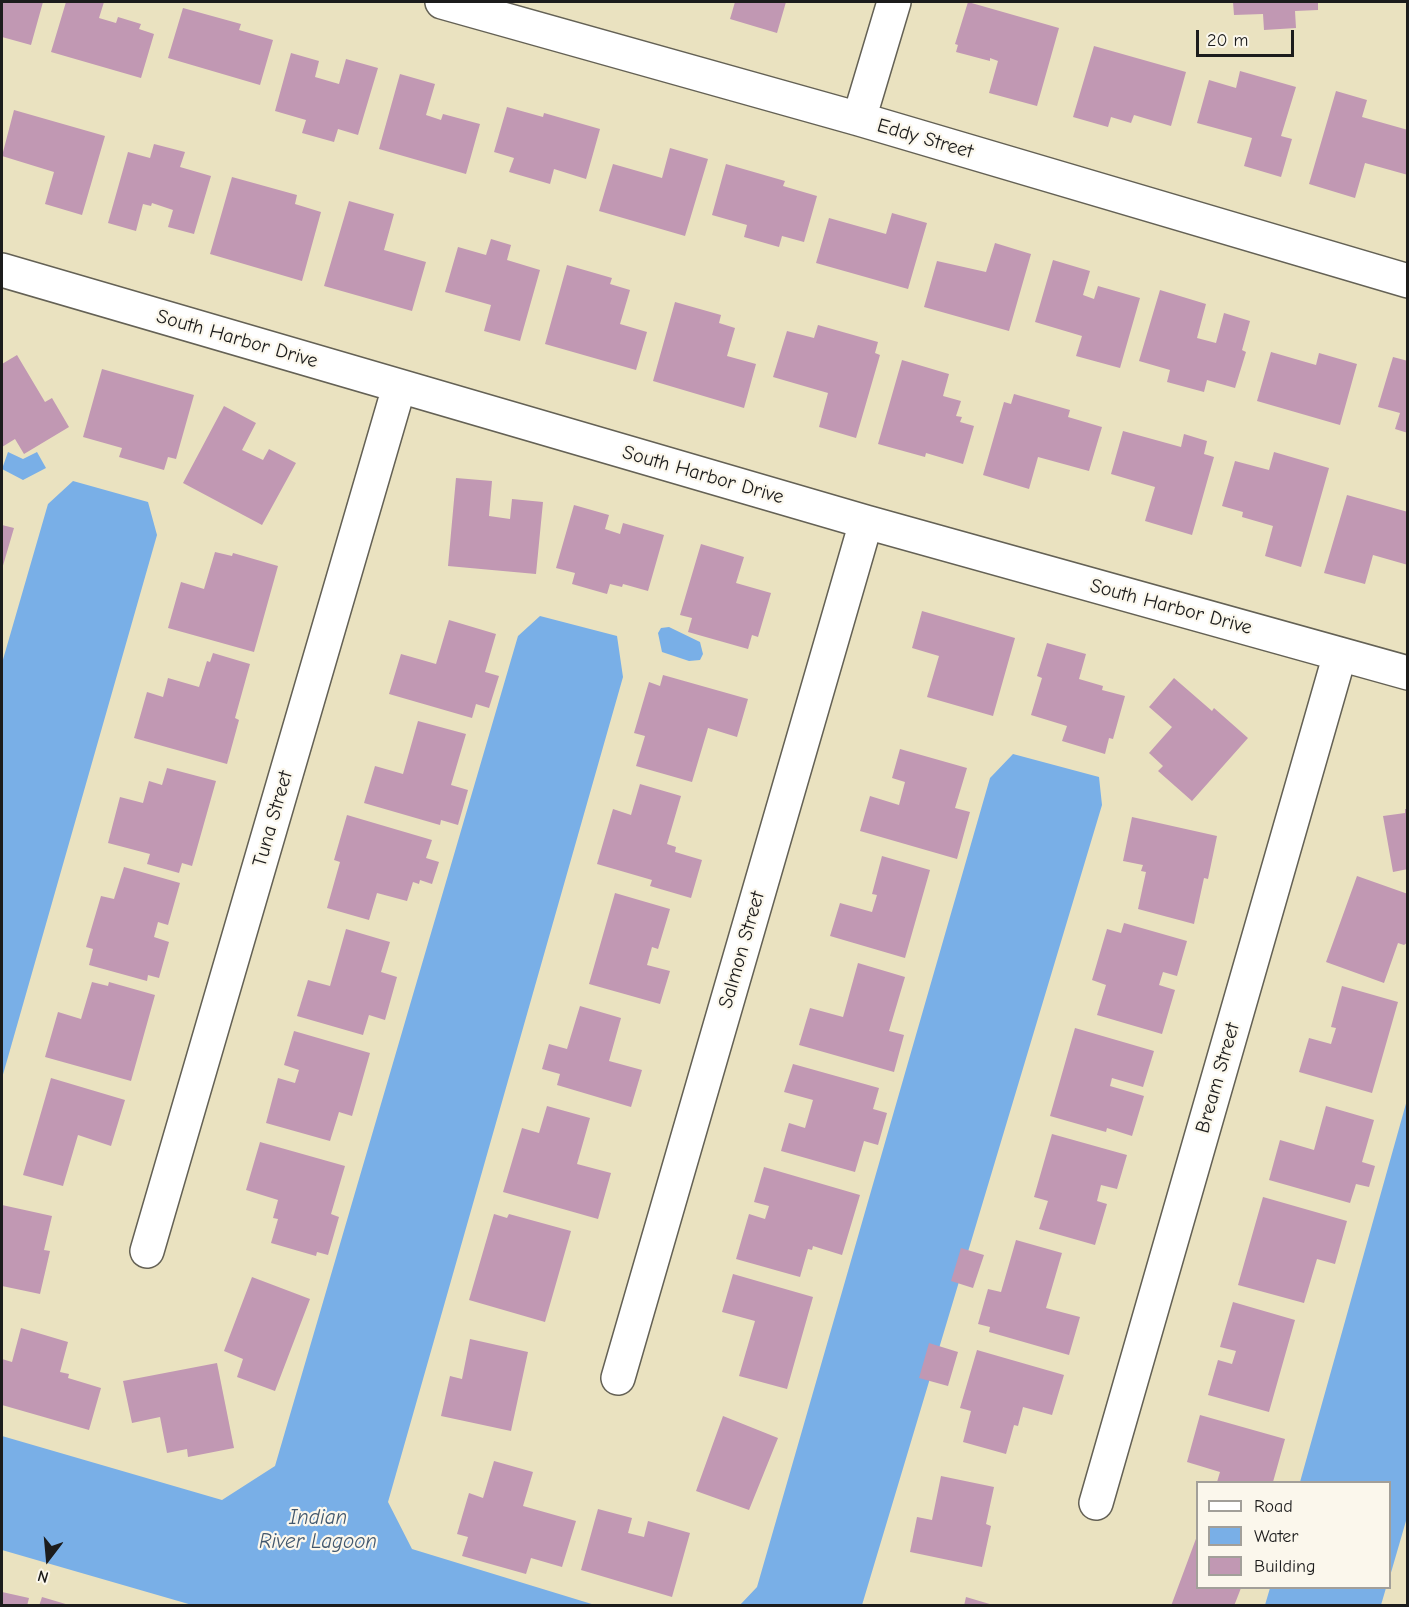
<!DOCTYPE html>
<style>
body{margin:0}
#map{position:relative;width:1409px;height:1607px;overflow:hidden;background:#eae2c0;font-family:"Comic Neue",sans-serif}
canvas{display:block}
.frame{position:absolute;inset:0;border:3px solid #1c1c1c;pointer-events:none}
.legend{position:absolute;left:1196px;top:1481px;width:195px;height:108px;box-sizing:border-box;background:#fbf7ec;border:2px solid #a29f99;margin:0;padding:8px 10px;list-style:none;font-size:18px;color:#1c1c1c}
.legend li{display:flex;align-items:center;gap:12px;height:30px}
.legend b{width:30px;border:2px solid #a29f99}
.north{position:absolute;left:18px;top:1529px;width:60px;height:60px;-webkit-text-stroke:4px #fbf7ec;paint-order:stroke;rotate:196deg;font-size:16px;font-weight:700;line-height:24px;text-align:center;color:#1c1c1c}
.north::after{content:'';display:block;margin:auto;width:21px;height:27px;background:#1c1c1c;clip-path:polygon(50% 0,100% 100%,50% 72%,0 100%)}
.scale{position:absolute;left:1196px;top:30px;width:98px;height:27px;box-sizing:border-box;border:3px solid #1c1c1c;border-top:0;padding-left:8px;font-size:18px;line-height:21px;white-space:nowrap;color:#1c1c1c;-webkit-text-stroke:4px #fbf7ec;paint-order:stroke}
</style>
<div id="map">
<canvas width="1409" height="1607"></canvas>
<div class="frame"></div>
<ul class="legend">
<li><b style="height:8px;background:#fff"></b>Road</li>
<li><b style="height:16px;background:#79afe7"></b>Water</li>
<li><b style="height:16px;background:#c198b3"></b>Building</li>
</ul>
<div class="north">N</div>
<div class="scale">20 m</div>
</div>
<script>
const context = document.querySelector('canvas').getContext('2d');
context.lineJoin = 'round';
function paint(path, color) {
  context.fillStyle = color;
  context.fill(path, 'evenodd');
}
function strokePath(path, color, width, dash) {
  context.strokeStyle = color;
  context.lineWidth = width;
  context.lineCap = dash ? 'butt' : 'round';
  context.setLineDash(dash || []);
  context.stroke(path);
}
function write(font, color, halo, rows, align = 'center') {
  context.font = font + ' "Comic Neue",sans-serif';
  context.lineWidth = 4.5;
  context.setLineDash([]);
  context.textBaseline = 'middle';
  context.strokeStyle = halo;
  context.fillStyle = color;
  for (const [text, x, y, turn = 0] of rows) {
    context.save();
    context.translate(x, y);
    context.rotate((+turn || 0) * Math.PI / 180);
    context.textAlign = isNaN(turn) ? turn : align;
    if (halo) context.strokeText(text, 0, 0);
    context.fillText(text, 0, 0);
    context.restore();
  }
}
paint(new Path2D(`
 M8,452L23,459L37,452L46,468L23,480L2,469Z
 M73,481L148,502L157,535L2,1078V663L48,504Z
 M540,616L617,636L623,677L388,1502L412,1549L595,1605H192L2,1550V1436L222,1500L275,1466L518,636Z
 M669,627L700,642L703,654L700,660L689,661L662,652L658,633L661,628Z
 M1013,754L1099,777L1102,805L862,1605L739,1606L757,1587L990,778Z
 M1407,1100L1408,1514L1390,1576V1482H1300Z
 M1270,1588H1386L1381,1605H1265Z`), '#79afe7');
paint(new Path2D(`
 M2,2H43L31,45L2,37Z
 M66,2H104L99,18L116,23L118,17L141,24L139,29L154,34L141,78L51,52Z
 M735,2H786L777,33L730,19Z
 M968,2L1059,28L1037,106L989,93L998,61L990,58V61L956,52L958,45L955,44Z
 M1233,2H1318V10L1295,11L1296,28L1264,30L1263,14L1234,15Z
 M183,8L241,24L239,30L273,40L260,85L168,58Z
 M1094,46L1186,72L1171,126L1134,115L1131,123L1111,117L1108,127L1073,117Z
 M291,53L319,61L315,77L339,84L346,59L378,68L358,135L338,129L334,142L302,133L306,120L275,111Z
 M1240,71L1296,87L1281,136L1292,139L1281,177L1244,166L1252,138L1197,123L1209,80L1236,88Z
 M400,74L435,84L426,115L441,120L443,114L480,124L466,174L379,149Z
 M1336,91L1367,100L1362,117L1408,130V175L1365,163L1355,198L1309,184Z
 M507,107L543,117L544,113L600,129L586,179L554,169L550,184L509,172L514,158L494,152Z
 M14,110L105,136L82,215L45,204L54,172L2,156Z
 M154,144L185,152L180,167L211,176L194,234L168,227L173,210L152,203L151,206L143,204L136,231L108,223L128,152L150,158Z
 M670,148L708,159L685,236L599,211L613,164L662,178Z
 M726,164L785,181L783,186L817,196L804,242L782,236L779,247L744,237L747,225L712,215Z
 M232,177L297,195L295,204L321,212L302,281L210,254Z
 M349,201L394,214L384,250L426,262L412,311L324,286Z
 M892,213L927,223L908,289L816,263L829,218L886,234Z
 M491,239L511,245L507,260L540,270L520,341L484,331L491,305L445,292L458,247L486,255Z
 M995,243L1031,254L1009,331L924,307L937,261L986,272Z
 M1053,260L1090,271L1083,295L1094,299L1098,286L1140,298L1120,368L1076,356L1082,336L1035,322Z
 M567,265L612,278L610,284L630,290L620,324L647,332L636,370L545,344Z
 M1160,290L1206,304L1197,338L1216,343L1224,313L1250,321L1242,350L1246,352L1235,388L1207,380L1204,392L1167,382L1170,370L1139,361Z
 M675,302L721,315L719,323L735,328L727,356L756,364L744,408L653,381Z
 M818,325L878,342L875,353L880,355L856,438L819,427L828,393L773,377L787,331L814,338Z
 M1271,352L1316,365L1319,353L1357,364L1340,425L1257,401Z
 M17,355L45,402L52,398L69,427L24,454L15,439L2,447V364Z
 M1393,357L1408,361V433L1395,429L1400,413L1378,407Z
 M902,360L949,374L943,396L961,401L956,416L962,417L960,422L974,426L963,464L926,453L925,457L878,444Z
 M102,369L194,395L176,459L168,457L164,470L119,457L122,448L83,437Z
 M1014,394L1070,410L1068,417L1102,427L1089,471L1038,457L1029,489L983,475L1004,402L1011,404Z
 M224,406L256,423L242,450L263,460L269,449L296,463L262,525L183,483Z
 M1123,431L1181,447L1184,434L1207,441L1204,454L1214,457L1192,535L1145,521L1155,487L1111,474Z
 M1274,452L1329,468L1301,567L1265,556L1273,526L1242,517L1243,512L1222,506L1235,461L1269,470Z
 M456,478L492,481L489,516L510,519L512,499L543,502L536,574L448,566Z
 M1347,495L1408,512V565L1373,555L1365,584L1324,573Z
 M574,505L609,515L605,529L620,534L623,523L664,535L648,591L623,584L622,587L610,584L607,594L572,584L575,573L556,568Z
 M2,525L14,528L2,569Z
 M701,544L744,557L736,583L771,593L758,637L752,635L748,649L688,632L692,618L680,615Z
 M215,552L232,556L233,553L278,566L254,652L168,628L181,582L204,589Z
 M922,611L1015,638L993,716L927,697L939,656L912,648Z
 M449,620L496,634L485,672L499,676L489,708L476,704L472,718L389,694L401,654L436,664Z
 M1047,643L1086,654L1079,679L1103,686L1102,690L1125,696L1113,739L1109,738L1105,754L1062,741L1067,726L1031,715L1042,678L1037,676Z
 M213,653L250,664L235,718L239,720L227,764L134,738L147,692L163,697L168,678L199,687L207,661L210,662Z
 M663,675L748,699L737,737L708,728L692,782L636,766L645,736L634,733L649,682L660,686Z
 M1174,678L1212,711L1214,708L1248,738L1192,801L1158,771L1163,766L1149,753L1172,727L1149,707Z
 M418,721L466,734L451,785L468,790L458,825L441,820L440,825L364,803L375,766L403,774Z
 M900,749L967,768L955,808L970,812L957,859L860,831L870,796L899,805L905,782L892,778Z
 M167,768L216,781L192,866L182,863L179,873L147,864L150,854L108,843L120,797L143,803L149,781L162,785Z
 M640,784L681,796L667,844L676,847L675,852L702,860L691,898L650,886L652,880L597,864L613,809L631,815Z
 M1405,809H1408V869L1393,872L1383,816L1405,813Z
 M347,815L432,840L426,858L439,862L432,884L420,880L419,884L413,882L407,901L377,893L369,920L327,908L340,862L334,860Z
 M1132,817L1217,836L1208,879L1204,878L1194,924L1138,909L1146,872L1141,871L1143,865L1123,861Z
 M882,856L930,870L905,958L830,936L840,903L872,912L877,895L872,894Z
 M124,867L180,883L168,925L158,922L154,937L169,942L159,978L148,975L147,981L89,965L93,949L86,947L101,896L114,899Z
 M1357,876L1408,894V942L1404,945L1398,943L1384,983L1326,962Z
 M615,893L670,909L658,949L652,947L647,965L670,971L660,1004L589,984Z
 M1124,923L1187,941L1177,976L1163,972L1159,985L1175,990L1162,1034L1097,1015L1106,985L1092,980L1107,929L1121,933Z
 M346,929L390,942L381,972L397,977L385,1020L369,1015L363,1035L297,1016L308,980L330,986Z
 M858,963L905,977L889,1031L904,1035L894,1072L799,1045L810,1008L843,1017Z
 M92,982L108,986L109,982L155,995L131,1081L45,1057L58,1012L81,1019Z
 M1342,986L1398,1002L1372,1093L1299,1072L1309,1038L1331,1044L1336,1028L1331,1027Z
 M580,1006L621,1018L609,1061L642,1070L631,1107L557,1085L560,1074L542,1069L549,1044L567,1049Z
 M1075,1028L1154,1051L1143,1087L1112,1078L1110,1086L1144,1096L1132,1136L1107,1128L1106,1132L1050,1116Z
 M294,1031L370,1053L352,1116L339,1112L330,1141L266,1123L278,1078L295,1083L299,1070L284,1065Z
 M793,1064L879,1088L873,1109L887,1113L878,1145L864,1141L855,1172L781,1151L789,1123L805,1128L813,1100L784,1092Z
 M51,1078L125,1100L111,1146L78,1135L63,1186L23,1175Z
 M547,1106L590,1118L577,1164L611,1173L598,1219L503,1192L522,1128L539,1133Z
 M1326,1106L1374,1120L1362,1162L1375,1166L1369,1187L1356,1184L1350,1203L1269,1180L1280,1140L1314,1150Z
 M1052,1134L1127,1155L1117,1189L1101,1185L1097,1201L1107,1204L1095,1245L1039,1229L1048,1201L1034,1197Z
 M260,1142L345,1166L331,1214L339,1217L328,1255L317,1252L316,1256L271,1243L278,1219L273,1218L278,1200L246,1190Z
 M764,1167L860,1195L842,1255L813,1246L812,1250L808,1249L800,1277L736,1259L749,1214L765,1219L769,1206L754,1202Z
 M1263,1197L1347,1221L1335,1264L1317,1259L1304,1303L1238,1285Z
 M2,1205L52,1216L44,1250L50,1251L40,1294L2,1286Z
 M494,1214L507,1218L509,1214L571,1231L545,1322L469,1300Z
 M1016,1240L1062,1253L1046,1308L1080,1317L1069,1355L989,1332L990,1327L978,1324L988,1289L1001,1292Z
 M961,1248L984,1255L973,1288L951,1281Z
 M733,1274L813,1297L787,1389L739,1376L755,1321L722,1312Z
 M252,1277L310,1299L275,1391L237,1377L243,1359L224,1351Z
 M1233,1302L1295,1320L1269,1412L1208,1395L1218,1360L1232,1364L1236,1351L1220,1347Z
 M21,1328L68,1342L60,1372L69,1374L68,1378L101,1388L89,1430L2,1405V1359L12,1362Z
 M470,1339L528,1352L511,1431L441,1416L450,1376L462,1379Z
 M929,1343L958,1352L948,1386L919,1378Z
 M977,1350L1064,1375L1052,1415L1023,1407L1018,1426L1014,1425L1006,1454L963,1442L971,1411L960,1408Z
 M217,1363L234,1448L188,1457L187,1449L167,1453L160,1417L132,1423L123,1381Z
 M1200,1415L1285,1439L1273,1482H1217L1220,1472L1187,1462Z
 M723,1416L778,1438L749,1510L696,1491Z
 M494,1461L533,1472L523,1506L576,1521L562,1567L531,1558L526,1574L462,1556L468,1537L457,1534L469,1493L483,1498Z
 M941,1476L994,1487L986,1524L991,1526L982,1567L910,1552L917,1517L932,1520Z
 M598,1509L632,1518L628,1533L644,1537L648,1521L690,1533L672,1597L581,1570Z
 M1197,1536L1198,1588H1241L1234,1606H1171Z
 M2,1592L29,1598L27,1606H2Z
 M42,1597L69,1605V1606H39Z
 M966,1597L993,1605V1606H964Z`), '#c198b3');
const minor = new Path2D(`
 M442,2L859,119L1408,281
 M859,119L894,2
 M2,270L866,522L1408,673
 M147,1251L399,387
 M618,1378L866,522
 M1096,1503L1340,654`);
strokePath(minor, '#646155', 36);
strokePath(minor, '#fff', 33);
write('20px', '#1c1c1c', '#fbf7ec', [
 ["Eddy Street",925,139,16],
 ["South Harbor Drive",237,339,16],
 ["South Harbor Drive",703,475,16],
 ["South Harbor Drive",1171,607,15],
 ["Tuna Street",273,819,-74],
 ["Salmon Street",742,950,-74],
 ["Bream Street",1218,1078,-74]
]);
write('italic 21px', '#41576d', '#fbf7ec', [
 ["Indian",318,1518],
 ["River Lagoon",318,1542]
]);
</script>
